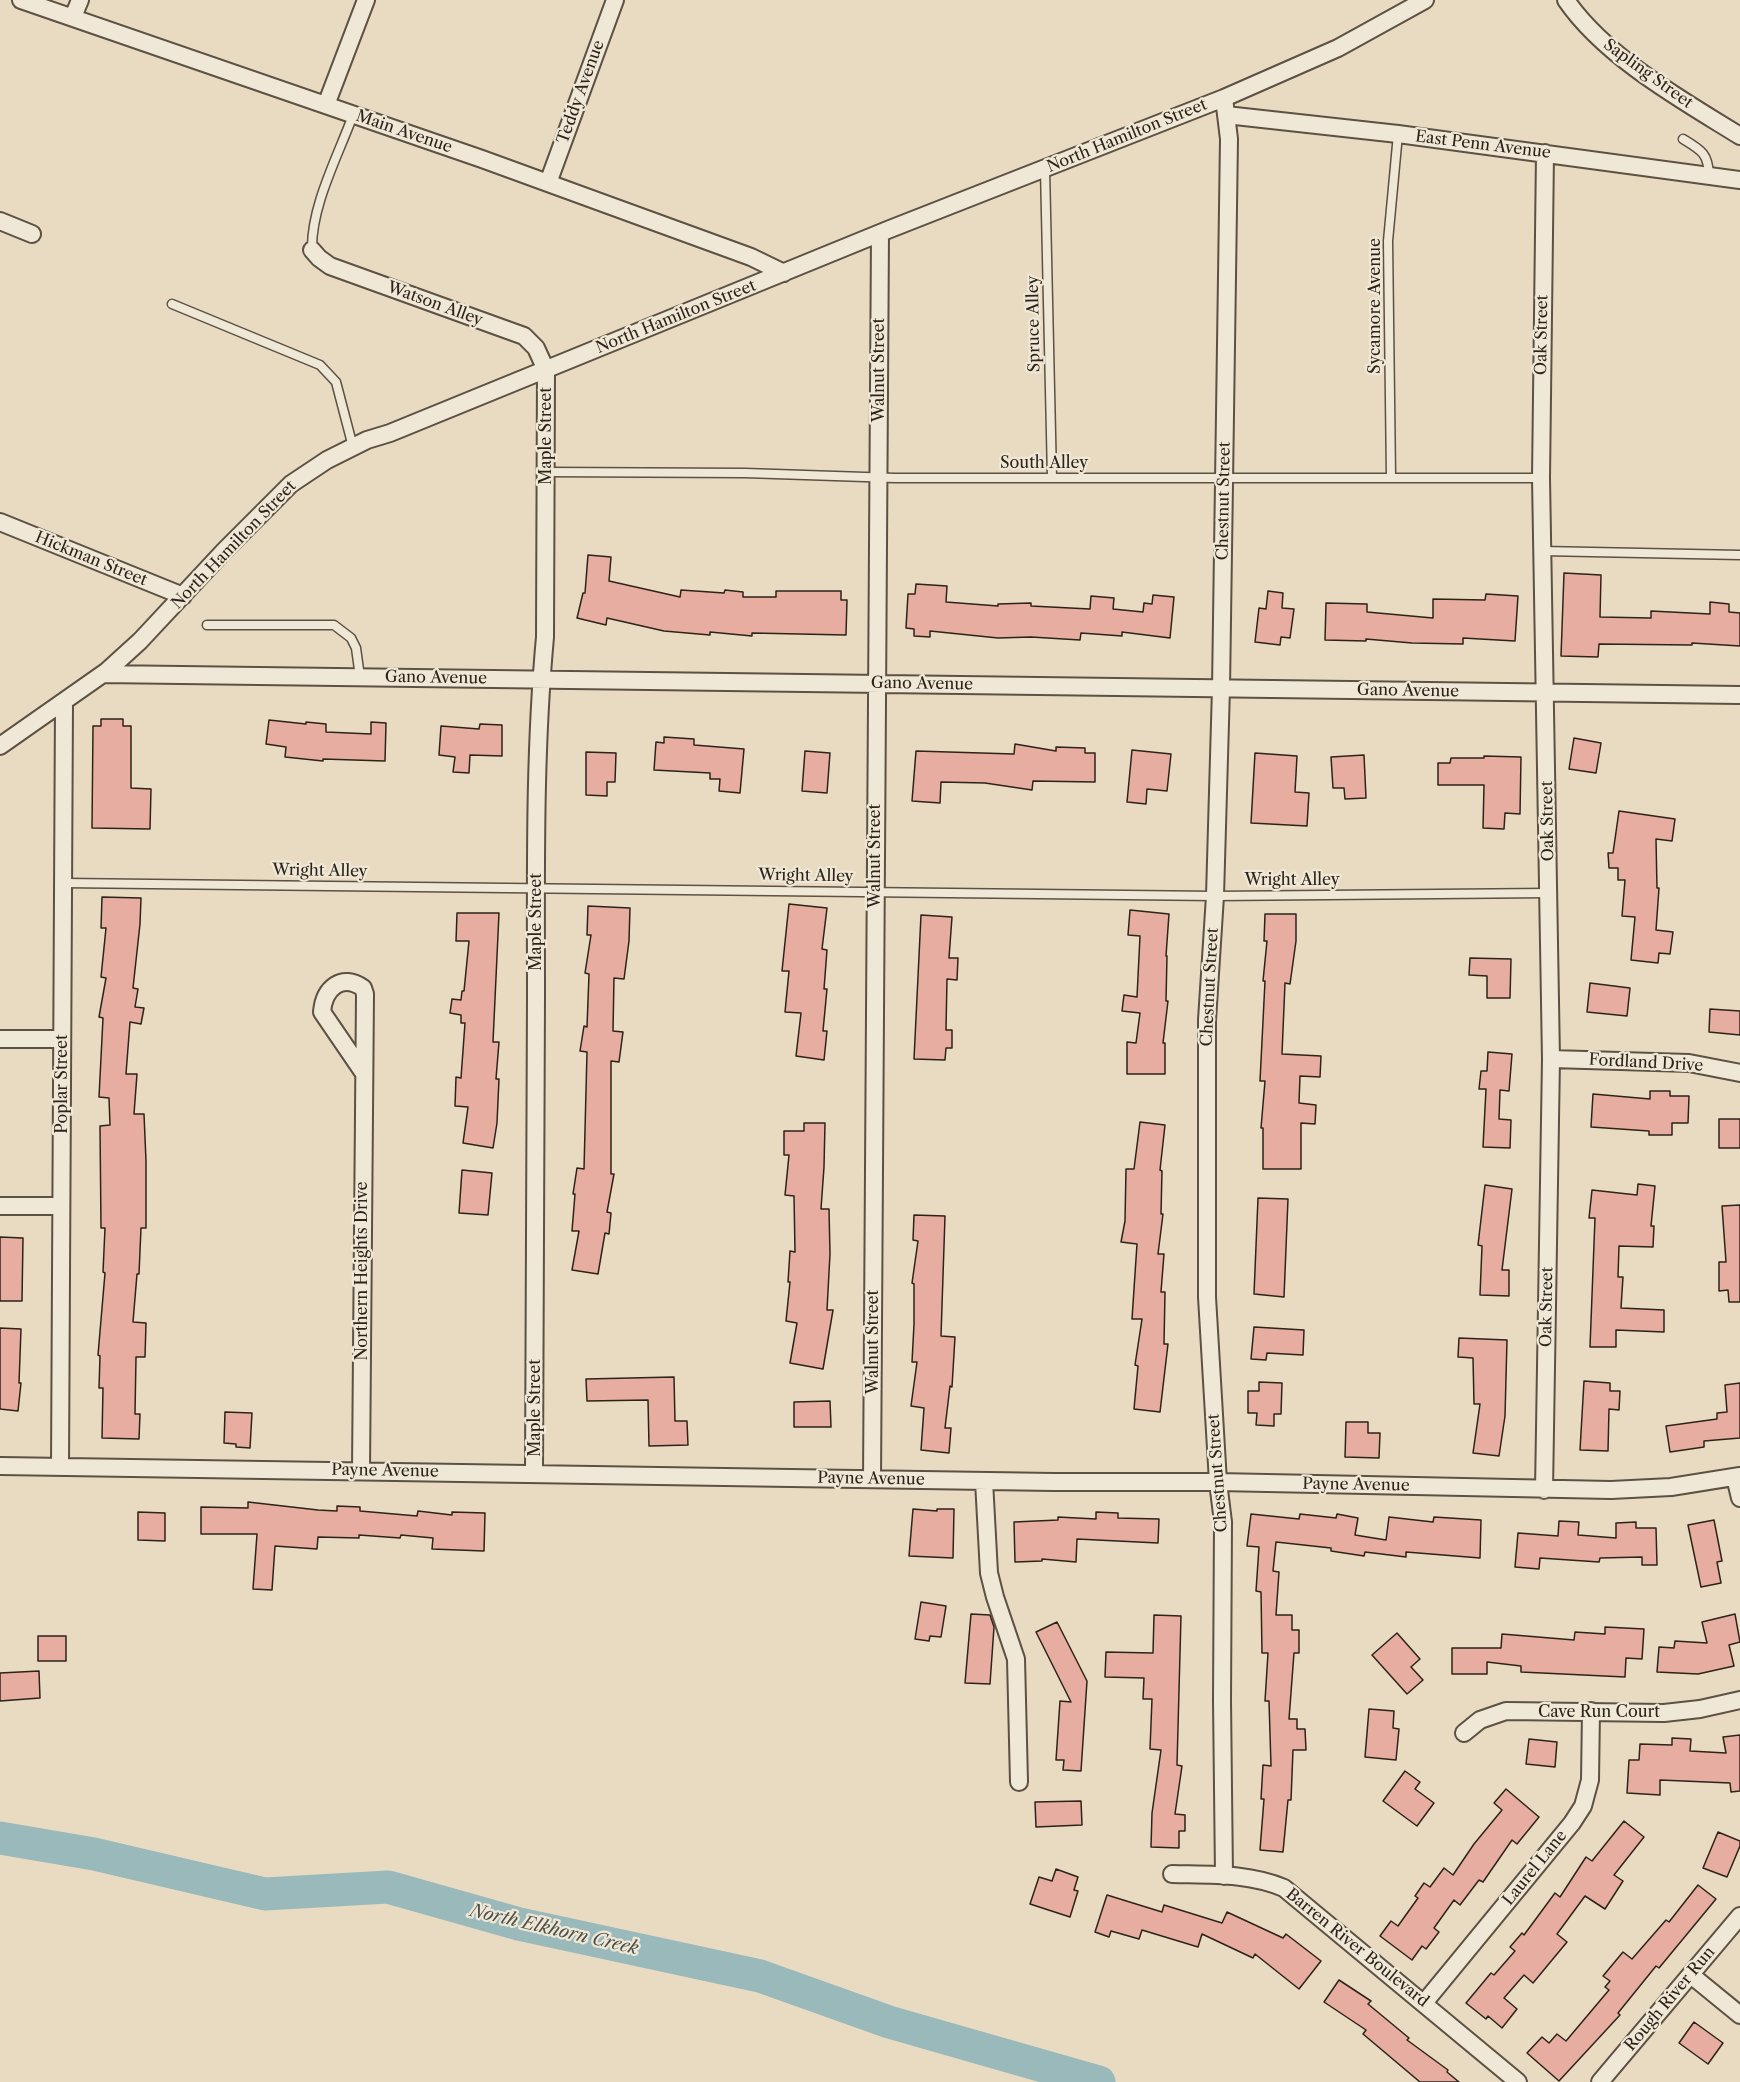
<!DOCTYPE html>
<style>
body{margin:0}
canvas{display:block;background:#e8dbc1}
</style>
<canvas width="1740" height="2082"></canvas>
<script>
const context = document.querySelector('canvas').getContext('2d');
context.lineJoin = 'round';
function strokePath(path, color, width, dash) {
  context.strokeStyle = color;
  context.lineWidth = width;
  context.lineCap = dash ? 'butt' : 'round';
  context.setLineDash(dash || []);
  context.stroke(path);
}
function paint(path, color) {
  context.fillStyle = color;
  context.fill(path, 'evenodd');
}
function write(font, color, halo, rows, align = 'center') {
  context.font = font + ' "Libre Caslon Text",serif';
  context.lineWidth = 4.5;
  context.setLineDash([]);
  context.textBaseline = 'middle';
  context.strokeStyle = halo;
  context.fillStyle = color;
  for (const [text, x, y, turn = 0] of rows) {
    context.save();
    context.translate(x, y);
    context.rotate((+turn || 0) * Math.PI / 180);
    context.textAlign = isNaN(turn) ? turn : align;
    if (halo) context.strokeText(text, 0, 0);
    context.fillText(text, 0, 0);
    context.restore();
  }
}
strokePath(new Path2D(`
 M0,1838L94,1854L265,1894L388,1887L519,1924L760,1976L889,2022L1099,2082`), '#99b9ba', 33);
const building = new Path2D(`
 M588,555L611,557L609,581L680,597L681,590L724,593L725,590L743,592V597H776V591H841V600H847L846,635L752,633V636L710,632V635L664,631L607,618L606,625L577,618L583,593H585Z
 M1564,573L1601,575L1600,617L1651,618V611L1710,614V602L1729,604V612L1740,613V646L1692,643V645L1599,644L1598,657L1561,656Z
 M916,584L947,586L946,602L998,606V604L1031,603V606L1090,609L1091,596L1114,598L1113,609L1143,612L1144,603L1152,604L1153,595L1174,597L1170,638L1122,632V636L1081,633L1080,640L1031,637L998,638L930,631V637L914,636V629L906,628L908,594H915Z
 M1268,591L1283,593L1282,608L1294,609L1290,638L1281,637L1280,645L1255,642L1259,608L1266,609Z
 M1486,594L1518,596L1515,641L1463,638V644L1412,643L1366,639V641L1325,640L1326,603L1367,604V612L1433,618V599L1485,600Z
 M101,719H123V726H131V788L151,789L150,829L92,828L93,726H101Z
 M269,720L306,724V722L326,724V732L371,734V722L386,723L385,761L323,759V761L285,757L286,747L266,744Z
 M480,724L502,725V756L470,755L469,773L453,772L455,757L439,755L441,726L479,729Z
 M664,737L694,739V745L744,749L740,793L719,791L720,779H710V773L654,770L656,742L664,743Z
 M1574,738L1601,743L1596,773L1569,769Z
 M1015,744L1056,751V747L1085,748V753H1095V782L1033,781L1032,790L985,783L941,782L940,803L912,801L916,751L1014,754Z
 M1132,750L1171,754L1167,791L1147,789L1146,804L1127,802Z
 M805,751L830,753L827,793L802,791Z
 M586,752L616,753L615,782H607V796L586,795Z
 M1255,753L1297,756L1295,792L1309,793L1307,826L1251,823Z
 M1364,755L1366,798L1345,799L1344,788H1333L1331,757Z
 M1484,756L1521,757L1520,814L1505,813L1504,829L1483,828L1484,785H1438V763H1450L1451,758H1484Z
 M1619,811L1675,819L1672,841L1656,839L1657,888H1659L1656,930L1673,932L1670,954L1659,953L1658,963L1631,960L1635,917L1622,916L1625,880H1618V868H1609L1608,853H1613Z
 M102,897L141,898L140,924L133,988L138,989L135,1007L144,1008L141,1024L130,1022L126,1074H137L134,1114H144L146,1161V1228H141L139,1274H137L133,1322L146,1323L145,1357H136L135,1414H140L139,1439L102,1438L103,1388H99L100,1356L98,1355L105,1273L103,1272L105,1228H101L100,1126L110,1125L109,1098L99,1097L103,1018L99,1017L106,978L101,977L106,928H101Z
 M789,904L827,908L822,949L827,950L824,989H827L823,1031H827L824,1060L796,1056L801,1013L785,1012L789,971H782Z
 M588,906L630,908L629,941L624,979L614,978L613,1031L623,1032L619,1062L611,1061V1174H614L607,1212L611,1213L609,1234L605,1233L598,1274L572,1270L579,1231H572L575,1194H573L577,1168L584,1169L587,1052L580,1051L584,1026L587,1027L589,974L585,973L591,935H587Z
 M1130,910L1169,914L1166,956H1167L1166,1001H1168L1163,1043H1165V1074H1127V1042L1136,1043L1140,1013L1122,1011L1124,995L1137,997L1140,936L1128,935Z
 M457,913H499L493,1042H499L496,1079H499L497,1123L493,1148L463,1143L468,1107L455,1106L456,1077L461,1078L465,1023H461V1015L450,1013L452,999L461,1000L462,991H464L469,941H456Z
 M1265,914H1296V941L1290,984L1285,983L1282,1054L1321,1056L1320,1077L1300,1076L1299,1103L1316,1105L1315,1124L1301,1123V1169H1263V1128H1261L1265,1081H1260L1265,981H1263L1267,941H1264Z
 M921,915L952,917L949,958H958L957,980L947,979L946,1030H952V1048H946L945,1060L914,1059Z
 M1470,958L1511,959L1510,998H1487V976L1469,975Z
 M1590,983L1630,988L1627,1016L1587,1012Z
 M1710,1009L1740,1011V1035L1709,1032Z
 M1488,1052L1512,1054L1509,1091L1500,1090L1499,1119L1511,1120L1510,1148L1483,1147L1486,1089H1479L1481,1071H1487Z
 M1650,1091H1670V1096H1689L1688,1123H1672V1135H1649V1131L1591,1127L1593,1094L1650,1099Z
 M1719,1119H1740V1148H1719Z
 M1140,1122L1165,1125L1160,1170L1162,1171L1161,1214H1163L1158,1254H1164L1161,1292H1165L1164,1344H1168L1160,1412L1134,1409L1138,1366L1135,1365L1142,1319H1132L1137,1244L1121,1242L1125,1221L1126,1169H1134Z
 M804,1123H825L824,1167L821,1209H829L830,1254L827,1310H833L823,1369L790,1363L797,1323L786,1321L790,1282H788L790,1251L795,1252L794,1196L785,1195L789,1155H784V1131H804Z
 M462,1170L492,1173L488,1215L459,1213Z
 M1638,1184L1655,1186L1651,1226H1654L1653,1247L1619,1246L1618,1277H1623L1621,1308L1664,1310V1332L1616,1330V1347H1590L1595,1218H1589L1592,1190L1637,1195Z
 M1485,1185L1512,1189L1502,1270H1509V1296L1480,1295L1482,1246L1478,1245Z
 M1258,1198L1288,1199L1284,1297L1254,1294Z
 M1740,1205V1302H1729L1728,1290L1719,1291V1262H1726L1722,1206Z
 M914,1215L945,1216L941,1336L955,1337L952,1387L950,1386L945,1428H951L949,1453L921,1450L924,1408L911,1406L917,1362H912L914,1324V1284L912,1283L918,1241L913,1240Z
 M0,1237L23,1238L22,1301H0Z
 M1254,1327L1304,1330L1303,1355L1267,1353L1266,1360L1251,1359Z
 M0,1328L21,1329L19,1383H21L18,1411L0,1409Z
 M1459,1338L1507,1340L1505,1416L1499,1456L1473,1453L1480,1404H1474L1473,1358L1458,1357Z
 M674,1377L675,1421H687L688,1445L649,1446L648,1400L587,1401L586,1379Z
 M1584,1381L1610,1383V1391H1620L1619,1410L1609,1409L1608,1451L1580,1450Z
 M1259,1382L1282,1383L1281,1414H1274V1426L1256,1425L1257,1413H1248V1391H1259Z
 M1740,1383V1438L1704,1441V1447L1670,1452L1666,1426L1717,1419V1413L1727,1412L1725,1385Z
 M830,1401L831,1427H794V1402Z
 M225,1412L252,1413L250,1448L236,1447V1444L224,1443Z
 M1346,1422H1368V1433H1380L1379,1458L1345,1457Z
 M248,1502L318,1510L337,1511V1506L360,1507V1511L417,1516L418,1511L452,1515V1512L485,1513L484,1551L432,1549L433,1538L401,1535L400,1538L359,1535V1538L318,1537L317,1549L275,1546L272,1590L253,1589L257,1534H201V1507L248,1508Z
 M913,1509L937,1511V1509H954L953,1558L909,1556Z
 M138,1512L165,1513V1541L138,1540Z
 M1096,1512L1118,1513V1518L1159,1519L1158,1543L1077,1539L1076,1562L1042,1559V1561L1015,1562L1014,1522L1058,1520V1517L1096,1519Z
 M1251,1514L1299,1519L1300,1514L1336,1518L1337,1514L1358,1518L1355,1535L1386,1540L1389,1517L1433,1522L1434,1517L1481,1520L1480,1558L1406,1552V1557L1365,1552L1364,1556L1331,1551V1548L1276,1542L1273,1571L1279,1572L1276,1615H1292V1630H1299V1653H1294L1289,1719H1297V1729H1305L1306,1750H1293L1291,1800H1288L1283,1852L1260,1850L1264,1799H1261L1263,1765L1271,1766L1269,1701H1265L1268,1653H1262L1261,1592L1256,1591L1259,1547L1247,1546Z
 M1714,1520L1722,1561L1717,1562L1721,1583L1701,1587L1688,1525Z
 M1559,1521L1579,1522L1578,1535L1616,1538V1523L1636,1522V1528H1656L1657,1565H1642V1557L1600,1558L1599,1562L1540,1558L1539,1569L1515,1567L1518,1533L1558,1536Z
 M921,1602L946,1606L941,1637L930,1636L929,1641L915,1639Z
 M971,1614L990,1615L994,1627L990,1684L965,1683Z
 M1735,1614L1740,1642L1729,1645L1734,1666L1698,1674L1657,1672L1659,1647L1674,1648L1675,1641L1707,1643L1702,1622Z
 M1154,1615L1181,1616L1177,1765L1182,1766L1175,1814L1185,1815V1831H1179V1848L1151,1847L1152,1813L1161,1750L1150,1749L1152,1699H1143L1144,1678L1105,1677L1106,1652L1153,1653Z
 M1057,1622L1087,1681L1081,1771L1063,1770L1064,1760H1056L1060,1701L1071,1702L1036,1632Z
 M1605,1627L1644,1629L1642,1659L1626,1658L1625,1677L1521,1672V1666L1487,1662V1674H1452V1648H1501L1502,1634L1574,1640L1575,1632L1605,1634Z
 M1397,1633L1420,1659L1411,1667L1423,1680L1407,1694L1372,1655Z
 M38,1636H66V1661H38Z
 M39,1671L40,1698L0,1701V1673Z
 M1369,1709L1394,1711L1393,1728L1399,1729L1396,1760L1365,1757Z
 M1740,1735V1791L1731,1792L1730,1783L1660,1780V1795L1627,1793L1629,1760H1639L1640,1744L1672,1745V1738L1691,1739L1690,1751L1726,1753L1723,1737Z
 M1529,1739L1557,1742L1555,1767L1526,1764Z
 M1405,1771L1420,1782L1415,1789L1434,1803L1417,1826L1383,1801Z
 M1506,1789L1539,1817L1517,1844L1512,1840L1483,1882L1479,1880L1460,1905L1454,1900L1434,1928L1439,1932L1426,1949L1422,1946L1412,1960L1380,1936L1391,1921L1398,1926L1418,1898L1415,1896L1424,1883L1430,1887L1444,1868L1453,1875L1474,1844L1502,1810L1494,1803Z
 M1081,1801L1082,1825L1036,1827L1035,1802Z
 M1624,1821L1644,1837L1614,1875L1623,1881L1605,1909L1585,1896L1557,1934L1567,1942L1533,1983L1524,1975L1504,1998L1517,2009L1502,2028L1488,2016L1486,2019L1466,2003L1491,1973L1494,1975L1515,1951L1510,1947L1522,1933L1524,1935L1555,1893L1560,1897L1586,1857L1592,1861Z
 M1718,1832L1740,1841V1846L1727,1877L1703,1868Z
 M1056,1869L1078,1877L1074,1890L1078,1891L1070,1917L1030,1904L1039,1877L1052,1881Z
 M1698,1885L1716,1899L1659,1968L1656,1966L1618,2013L1620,2015L1559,2081L1527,2053L1542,2037L1549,2043L1557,2034L1566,2041L1609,1990L1605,1987L1610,1981L1603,1976L1623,1952L1632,1959L1666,1920L1669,1922Z
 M1107,1895L1162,1912L1164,1905L1222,1923L1227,1912L1283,1938L1286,1934L1321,1961L1299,1989L1255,1954L1253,1958L1202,1934L1198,1947L1142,1930L1139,1939L1111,1931L1109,1937L1095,1932Z
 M1339,1980L1371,2001L1368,2004L1409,2038L1407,2040L1448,2070L1447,2072L1459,2082H1420L1363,2034L1366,2030L1324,2002Z
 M1694,2022L1723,2043L1708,2064L1679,2043Z`);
paint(building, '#e6ada0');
strokePath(building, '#2e2319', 1.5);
const lane = new Path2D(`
 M1683,139C1701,150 1708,153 1709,175
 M1045,169L1052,478
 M312,250C311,206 338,156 353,115
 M172,304L320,365L336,382L353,447
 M546,472L745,473L895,478H1541
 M1391,478L1388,241L1398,134
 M1542,551L1740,555
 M207,625H334L351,638L356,648L360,677
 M63,883L1215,896L1549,893`);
const street = new Path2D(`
 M21,0L482,159L751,257L784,273
 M1566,0C1605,57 1682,100 1740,136
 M73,17L80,0
 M1224,98L1229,139L1221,688L1215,896L1207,1020V1297L1218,1482L1223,1522L1222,1700L1224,1876
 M326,105L366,0
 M1226,115L1398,134L1740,180
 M548,183L615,0
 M0,221L32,234
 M312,250L319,258L330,266L524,336L536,348L546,370L545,637C534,756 536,877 536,996C536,1155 535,1314 534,1473
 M0,522L183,596
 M103,674L1740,695
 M0,746L107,671L140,641L224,551L291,484L327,460L367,440L390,433L890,229L1224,98L1338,48L1425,0
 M0,1039H62
 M1551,1059L1689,1063L1740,1073
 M0,1206H61
 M0,1466L1054,1482H1218L1611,1490L1671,1487L1740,1476
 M60,1466L64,703
 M361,1471L365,994L363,988C342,973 324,988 322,1012L363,1072
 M1735,1477L1740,1498
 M872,1479L880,233
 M984,1481L989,1573L995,1597L1016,1659L1019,1782
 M1544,1490L1551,1059L1541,478L1545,153
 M1464,1733L1480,1720L1506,1711L1664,1713L1700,1709L1740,1700
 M1172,1874C1210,1875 1248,1873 1284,1888L1518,2082
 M1691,1975L1740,2015
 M1424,2003L1572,1823L1583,1806L1590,1780L1591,1711
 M1600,2082L1740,1916`);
strokePath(lane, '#5c5143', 11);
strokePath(street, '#5c5143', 20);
strokePath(lane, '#f0e8d7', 8);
strokePath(street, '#f0e8d7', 16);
write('16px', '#2e2319', '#f0e8d7', [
 ["Sapling Street",1648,74,36],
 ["Teddy Avenue",581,92,-70],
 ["Main Avenue",404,132,19],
 ["North Hamilton Street",1127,136,-22],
 ["East Penn Avenue",1483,145,7],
 ["Watson Alley",435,304,20],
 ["Sycamore Avenue",1375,306,-90],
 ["North Hamilton Street",676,317,-22],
 ["Spruce Alley",1034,324,-91],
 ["Oak Street",1542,335,-89],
 ["Walnut Street",879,370,-90],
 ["Maple Street",546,436,-90],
 ["South Alley",1044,463],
 ["Chestnut Street",1224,501,-89],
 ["North Hamilton Street",234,545,-46],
 ["Hickman Street",91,559,22],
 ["Gano Avenue",436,678,1],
 ["Gano Avenue",922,684,1],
 ["Gano Avenue",1408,691,1],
 ["Oak Street",1548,821,-91],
 ["Walnut Street",875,856,-90],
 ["Wright Alley",320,871,1],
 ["Wright Alley",806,876,1],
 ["Wright Alley",1292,880],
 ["Maple Street",536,922,-90],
 ["Chestnut Street",1210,987,-87],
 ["Fordland Drive",1646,1063,3],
 ["Poplar Street",62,1084,-90],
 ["Northern Heights Drive",362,1271,-90],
 ["Oak Street",1547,1307,-89],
 ["Walnut Street",873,1342,-90],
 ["Maple Street",535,1408,-90],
 ["Payne Avenue",385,1471,1],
 ["Chestnut Street",1218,1473,-94],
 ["Payne Avenue",871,1479,1],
 ["Payne Avenue",1356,1485,1],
 ["Cave Run Court",1599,1712],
 ["Laurel Lane",1535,1868,-51],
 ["Barren River Boulevard",1357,1948,39],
 ["Rough River Run",1670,1999,-50]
]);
write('italic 18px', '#4e5049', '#f0e8d7', [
 ["North Elkhorn Creek",554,1930,13]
]);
</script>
